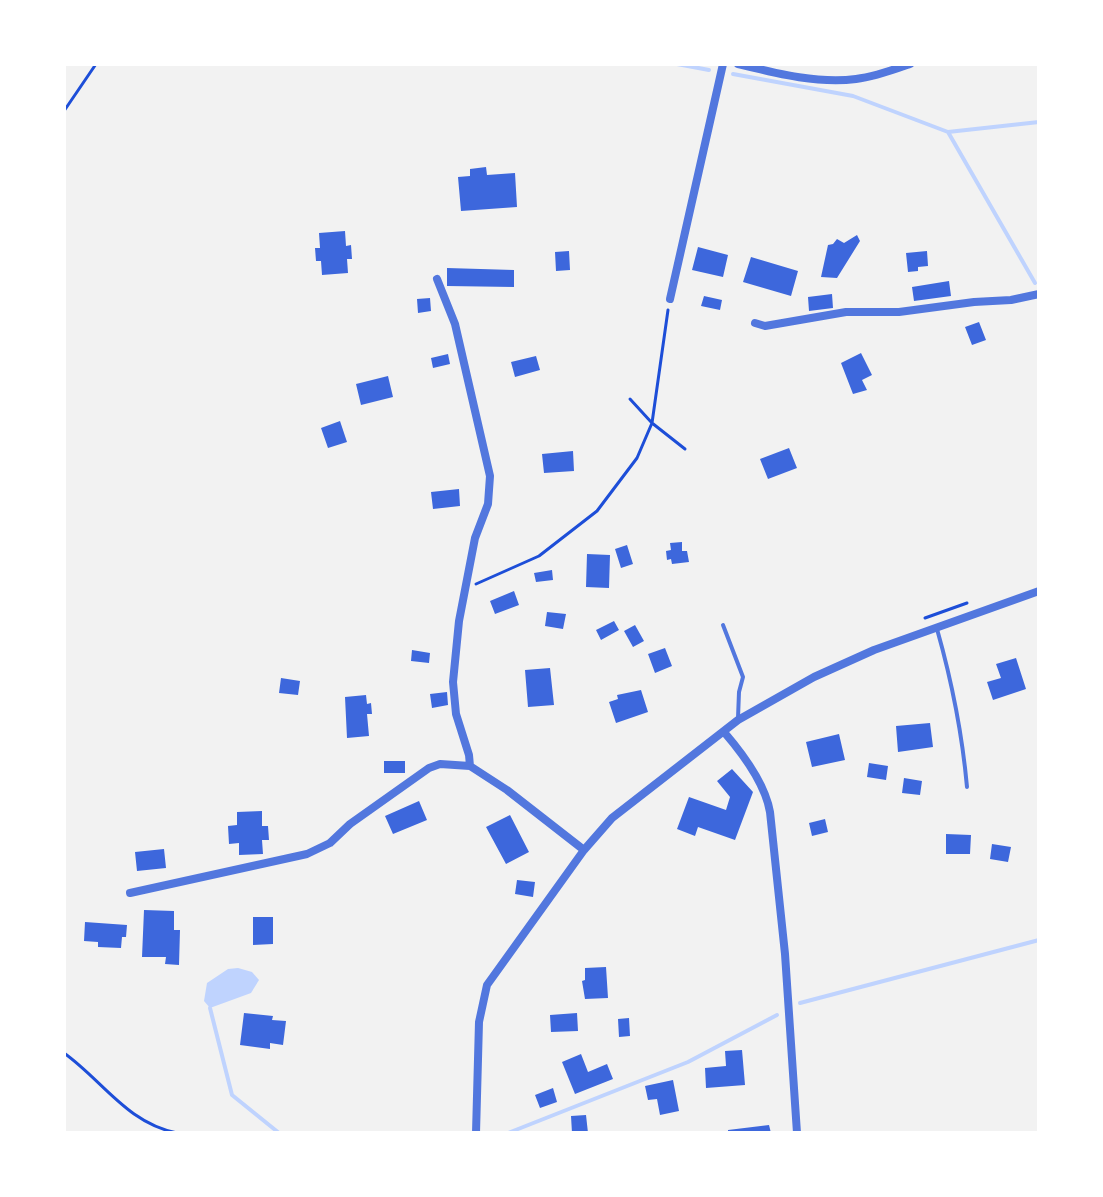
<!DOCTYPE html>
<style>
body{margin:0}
#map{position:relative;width:1103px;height:1197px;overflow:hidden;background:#f2f2f2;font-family:Ubuntu,sans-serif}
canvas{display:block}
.frame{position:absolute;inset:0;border:66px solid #fff;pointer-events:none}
</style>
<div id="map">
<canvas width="1103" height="1197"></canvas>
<div class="frame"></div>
</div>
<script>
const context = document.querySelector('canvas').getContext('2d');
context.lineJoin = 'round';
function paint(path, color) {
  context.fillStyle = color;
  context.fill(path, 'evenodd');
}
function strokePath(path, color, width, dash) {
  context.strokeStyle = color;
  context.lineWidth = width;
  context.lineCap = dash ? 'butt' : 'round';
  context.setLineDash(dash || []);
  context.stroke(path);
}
paint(new Path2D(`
 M238,968L252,972L259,980L251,993L210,1008L204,1001L207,983L228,969Z`), '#bfd3fe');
strokePath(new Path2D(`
 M677,64L709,70
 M733,74L853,96L948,132L1035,283
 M948,132L1039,122
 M800,1003L1039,940
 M210,1008L232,1095L279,1133
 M508,1133L688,1062L777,1015`), '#bfd3fe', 4);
paint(new Path2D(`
 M486,167L487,175L515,173L517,207L461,211L458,177L470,176V169Z
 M345,231L346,246L351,245L352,259H347L348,273L322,275L321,261H316L315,248H320L319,233Z
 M857,235L860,241L837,278L821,277L828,245L833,244L837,239L844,243Z
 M698,247L728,255L723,277L692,270Z
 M569,251L570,270L556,271L555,252Z
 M927,251L928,266L918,267V271L908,272L906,253Z
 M751,257L798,271L791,296L743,282Z
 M447,268L514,270V287L447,286Z
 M949,281L951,296L914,301L912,287Z
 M832,294L833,308L809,311L808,297Z
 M704,296L722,300L720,310L701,306Z
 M430,298L431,311L418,313L417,299Z
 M979,322L986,340L972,345L965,327Z
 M861,353L872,375L862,380L867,390L853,394L841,363Z
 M448,354L450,364L433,368L431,358Z
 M536,356L540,370L515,377L511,362Z
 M388,376L393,397L361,405L356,384Z
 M340,421L347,442L328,448L321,428Z
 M789,448L797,468L768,479L760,459Z
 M573,451L574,471L544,473L542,454Z
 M459,489L460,506L433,509L431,492Z
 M682,542V551H687L689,562L672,564L671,559L667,560L666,551L671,550L670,543Z
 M627,545L633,564L621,568L615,549Z
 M587,554L610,555L609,588L586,587Z
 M552,570L553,580L536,582L534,573Z
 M514,591L519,605L495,614L490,601Z
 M547,612L566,614L563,629L545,626Z
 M614,621L619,630L601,640L596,630Z
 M635,625L644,641L633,647L624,631Z
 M665,648L672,666L655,673L648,654Z
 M412,650L430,653L429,663L411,661Z
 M1016,658L1026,689L993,700L987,682L1001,678L996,664Z
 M550,668L554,705L528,707L525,670Z
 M281,678L300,681L298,695L279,693Z
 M641,690L648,712L616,723L609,702L618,699L617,695Z
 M447,692L448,705L432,708L430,694Z
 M366,695L367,704L371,703L372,714H367L369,736L347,738L345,697Z
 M930,723L933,747L898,752L896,726Z
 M839,734L845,760L812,767L806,742Z
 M384,761H405V773H384Z
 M869,763L888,766L886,780L867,777Z
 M732,769L753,792L735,840L698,827L695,836L677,829L689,797L726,810L730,797L717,781Z
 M904,778L922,781L920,795L902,793Z
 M419,801L427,820L393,834L385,816Z
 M262,811V826H268L269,840H262L263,854L239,855V843L229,844L228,826L237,825V812Z
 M510,815L529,852L506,864L486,827Z
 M825,819L828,832L812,836L809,823Z
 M946,834L971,835L970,854H946Z
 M992,844L1011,847L1008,862L990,859Z
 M164,849L166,868L137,871L135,852Z
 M517,880L535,882L533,897L515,894Z
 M144,910L174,911V930H180L179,965L165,964L166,957H142Z
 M253,917H273V944L253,945Z
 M85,922L127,925L126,937H122L121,948L98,947V942L84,941Z
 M606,967L608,998L585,999L582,981L585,980V968Z
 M244,1013L273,1016L272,1020L286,1021L283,1045L270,1043V1049L240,1045Z
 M577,1013L578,1031L551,1032L550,1015Z
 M629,1018L630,1036L619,1037L618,1019Z
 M742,1050L745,1085L706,1088L705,1068L726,1066L725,1051Z
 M581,1054L588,1072L607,1064L613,1079L575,1094L562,1062Z
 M673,1080L679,1111L660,1115L657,1099L648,1100L645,1086Z
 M553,1088L557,1102L540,1108L535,1095Z
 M586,1115L588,1133H572L571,1116Z
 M769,1125L771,1133H728V1130Z`), '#3d67dc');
strokePath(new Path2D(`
 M64,111L96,64
 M630,399L652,423L685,449
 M476,584L539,556L597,511L637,458L652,423L668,310
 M925,618L967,603
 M64,1053C103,1081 127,1123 177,1133`), '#1d4ed8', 3);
strokePath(new Path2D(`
 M723,625L743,677L739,692L738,718
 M937,629C952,682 962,732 967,787`), '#5277de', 4);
strokePath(new Path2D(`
 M738,64C775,73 817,84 856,79C874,77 893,70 910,64
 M437,279L455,324L490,476L488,504L475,538L459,621L453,682L456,714L469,755L470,766L507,790L584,850
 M670,299L723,64
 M755,323L765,326L846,312H899L974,302L1011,300L1039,294
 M724,732C743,754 765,783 770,812L785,954L797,1133
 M130,893L307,854L330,843L350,824L429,768L440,764L470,766
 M476,1133L479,1022L487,985L584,850L612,818L738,720L814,677L874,650L1039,591`), '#5277de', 8);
</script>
